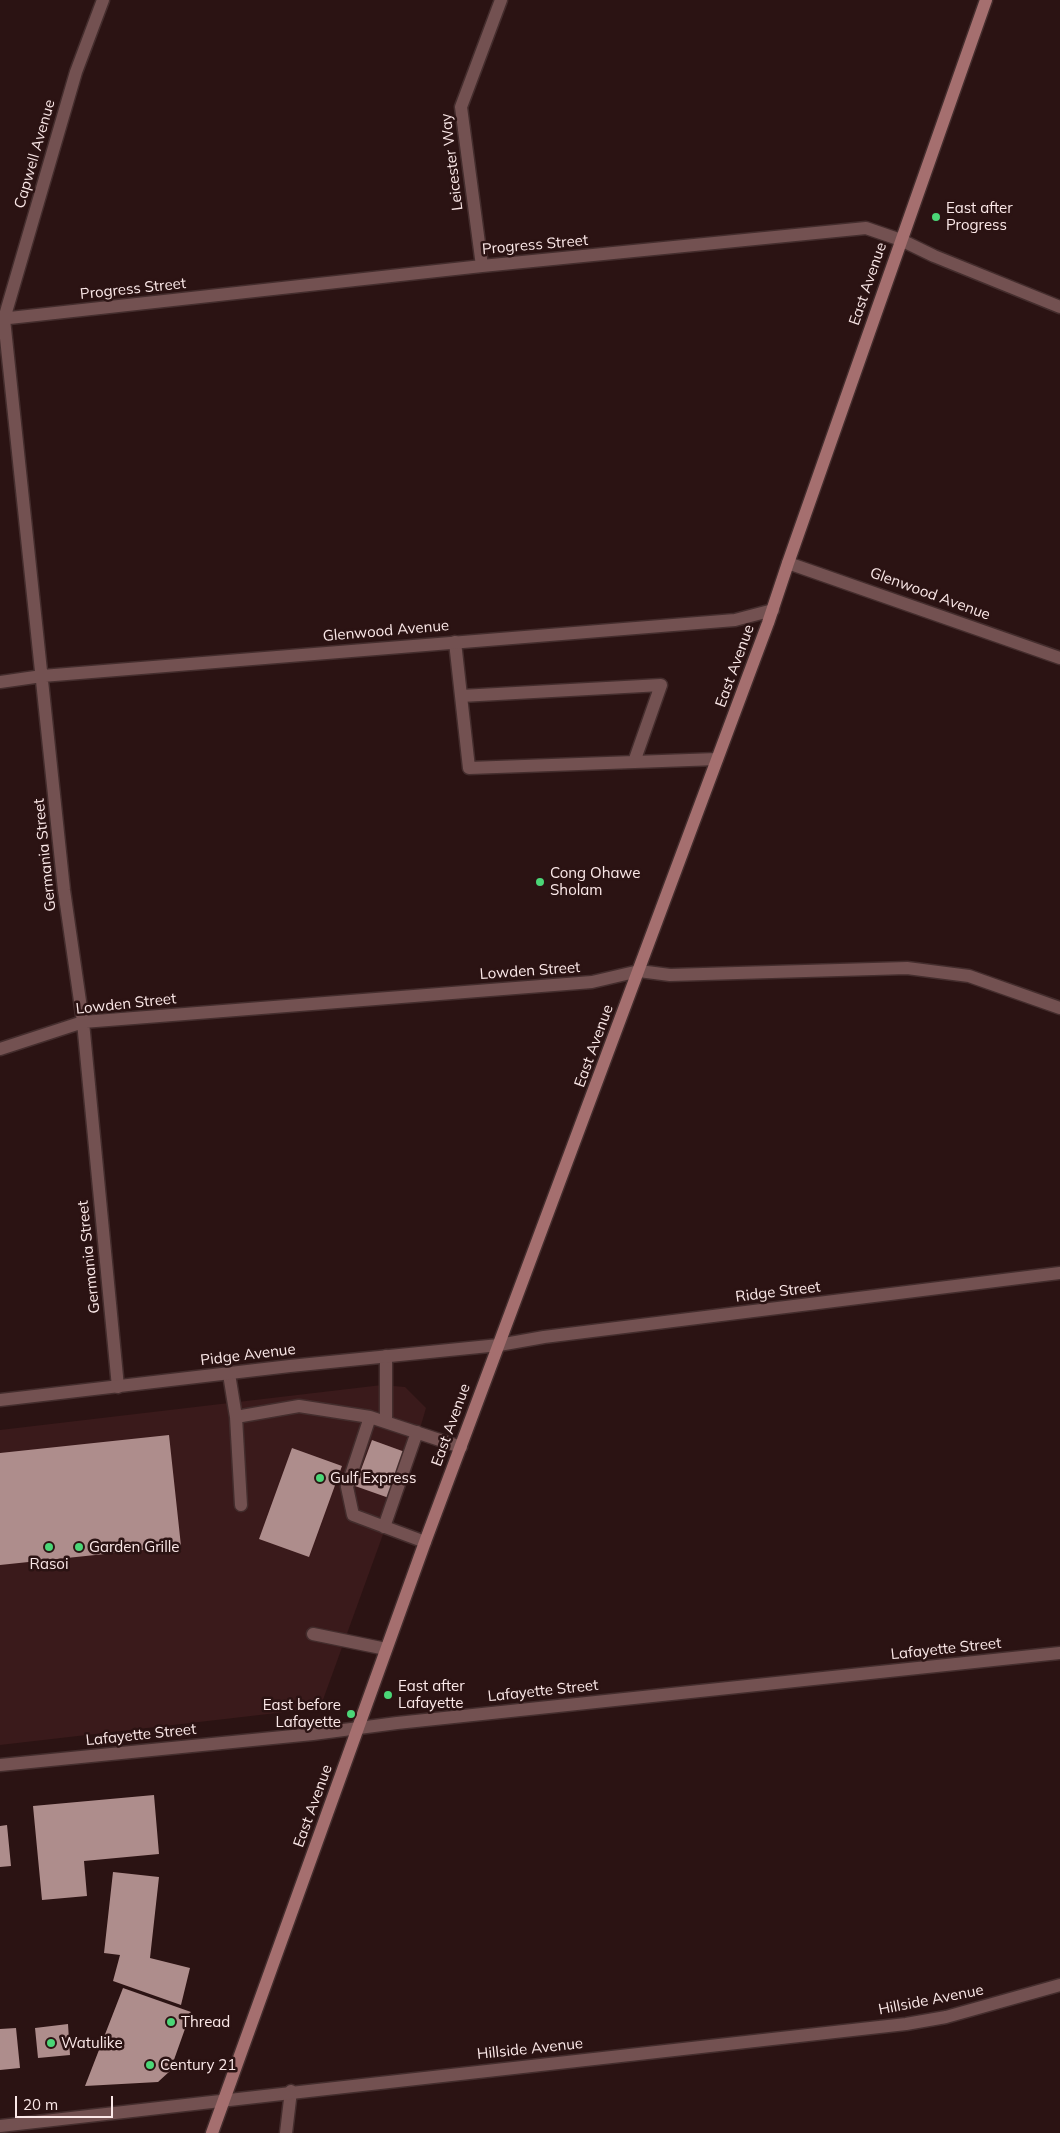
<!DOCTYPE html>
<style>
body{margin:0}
#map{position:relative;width:1060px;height:2133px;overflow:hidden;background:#2b1313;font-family:Mulish,sans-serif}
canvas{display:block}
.scale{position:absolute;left:15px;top:2096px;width:98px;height:22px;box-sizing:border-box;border:2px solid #fbe8e8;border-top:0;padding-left:6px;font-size:15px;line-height:18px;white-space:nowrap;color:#fbe8e8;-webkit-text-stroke:4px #2b1313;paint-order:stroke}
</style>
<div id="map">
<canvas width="1060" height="2133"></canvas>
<div class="scale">20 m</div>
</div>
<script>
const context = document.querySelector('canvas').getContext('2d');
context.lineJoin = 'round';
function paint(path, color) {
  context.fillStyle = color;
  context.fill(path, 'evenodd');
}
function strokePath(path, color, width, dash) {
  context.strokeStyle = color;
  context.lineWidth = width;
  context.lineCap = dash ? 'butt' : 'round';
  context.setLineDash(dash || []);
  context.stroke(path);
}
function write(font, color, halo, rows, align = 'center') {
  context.font = font + ' Mulish,sans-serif';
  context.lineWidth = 5;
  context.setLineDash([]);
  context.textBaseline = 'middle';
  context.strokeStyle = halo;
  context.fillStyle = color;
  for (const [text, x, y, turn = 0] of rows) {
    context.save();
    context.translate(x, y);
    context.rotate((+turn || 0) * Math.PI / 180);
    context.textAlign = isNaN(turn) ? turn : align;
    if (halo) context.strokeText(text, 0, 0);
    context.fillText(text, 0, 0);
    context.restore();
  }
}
paint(new Path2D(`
 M382,1385L405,1387L426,1408L414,1449L320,1708L0,1745V1430Z`), '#3a1a1b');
paint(new Path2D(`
 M169,1435L181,1546L0,1565V1453Z
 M372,1440L405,1452L389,1498L355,1486Z
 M292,1448L342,1466L309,1557L259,1539Z
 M154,1795L159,1854L84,1861L87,1896L42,1900L33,1806Z
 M7,1825L11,1866L0,1867V1826Z
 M113,1872L159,1877L150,1958L190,1968L181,2005L113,1981L120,1955L104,1953Z
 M123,1988L191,2012L170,2071L158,2082L85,2086Z
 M68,2024L70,2055L38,2058L35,2028Z
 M16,2028L20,2068L0,2070V2029Z`), '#ae8d8c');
const service = new Path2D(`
 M455,642L469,768L717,759
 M461,696L661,685L634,762
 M386,1356V1422
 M229,1374L236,1417L241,1505
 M236,1417L299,1406L370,1417
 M384,1527L417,1432
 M425,1542L353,1515L347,1487L370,1417L461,1447
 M313,1634L386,1649
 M286,2133L291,2091`);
const minor = new Path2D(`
 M103,0L76,72L4,319L64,890L83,1022L118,1387
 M482,266L461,107L501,0
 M0,319L482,266L866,228L901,240L934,256L1060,307
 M788,563L1060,658
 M0,682L42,676L735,620L773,610
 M0,1049L83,1022L592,982L639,971L670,975L907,968L969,976L1060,1008
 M0,1765L313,1734L397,1723L1060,1653
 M0,2126C302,2092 604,2057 906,2024L946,2017L1060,1985`);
const tertiary = new Path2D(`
 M0,1400L290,1366L499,1345L544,1337L1060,1273`);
const secondary = new Path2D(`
 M212,2133L425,1542L768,623L788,563L986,0`);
strokePath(service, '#442d2d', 15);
strokePath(minor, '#442d2d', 15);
strokePath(tertiary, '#442d2d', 15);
strokePath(secondary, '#442d2d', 15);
strokePath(service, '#735151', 12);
strokePath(minor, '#735151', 12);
strokePath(tertiary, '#735151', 12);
strokePath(secondary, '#a56f6f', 12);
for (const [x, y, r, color] of [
 [936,217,5,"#4bd677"],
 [540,882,5,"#4bd677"],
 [320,1478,5,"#4bd677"],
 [49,1547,5,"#4bd677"],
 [79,1547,5,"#4bd677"],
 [388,1695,5,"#4bd677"],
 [351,1714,5,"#4bd677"],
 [171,2022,5,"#4bd677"],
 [51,2043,5,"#4bd677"],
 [150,2065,5,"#4bd677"]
]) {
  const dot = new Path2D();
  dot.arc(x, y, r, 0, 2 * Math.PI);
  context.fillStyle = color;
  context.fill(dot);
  strokePath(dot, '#2b1313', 2);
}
write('15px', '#fbe8e8', '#2b1313', [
 ["Capwell Avenue",35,154,-74],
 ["Leicester Way",452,162,-97],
 ["Progress Street",535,245,-5],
 ["East Avenue",868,284,-71],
 ["Progress Street",133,289,-6],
 ["Glenwood Avenue",930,594,20],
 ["Glenwood Avenue",386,631,-5],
 ["East Avenue",735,666,-70],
 ["Germania Street",45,855,-96],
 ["Lowden Street",530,971,-4],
 ["Lowden Street",126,1004,-6],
 ["East Avenue",594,1046,-70],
 ["Germania Street",89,1257,-96],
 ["Ridge Street",778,1292,-7],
 ["Pidge Avenue",248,1355,-7],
 ["East Avenue",451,1425,-70],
 ["Lafayette Street",946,1649,-6],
 ["Lafayette Street",543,1691,-6],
 ["Lafayette Street",141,1735,-6],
 ["East Avenue",313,1806,-70],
 ["Hillside Avenue",931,2000,-11],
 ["Hillside Avenue",530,2049,-6]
]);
write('15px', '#fbe8e8', '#2b1313', [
 ["East after",946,208],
 ["Progress",946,225],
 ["Cong Ohawe",550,873],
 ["Sholam",550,890],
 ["Gulf Express",330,1478],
 ["Garden Grille",89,1547],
 ["Rasoi",49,1564,"center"],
 ["East after",398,1686],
 ["Lafayette",398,1703],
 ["East before",341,1705,"right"],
 ["Lafayette",341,1722,"right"],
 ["Thread",181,2022],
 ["Watulike",61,2043],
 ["Century 21",160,2065]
], 'left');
</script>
